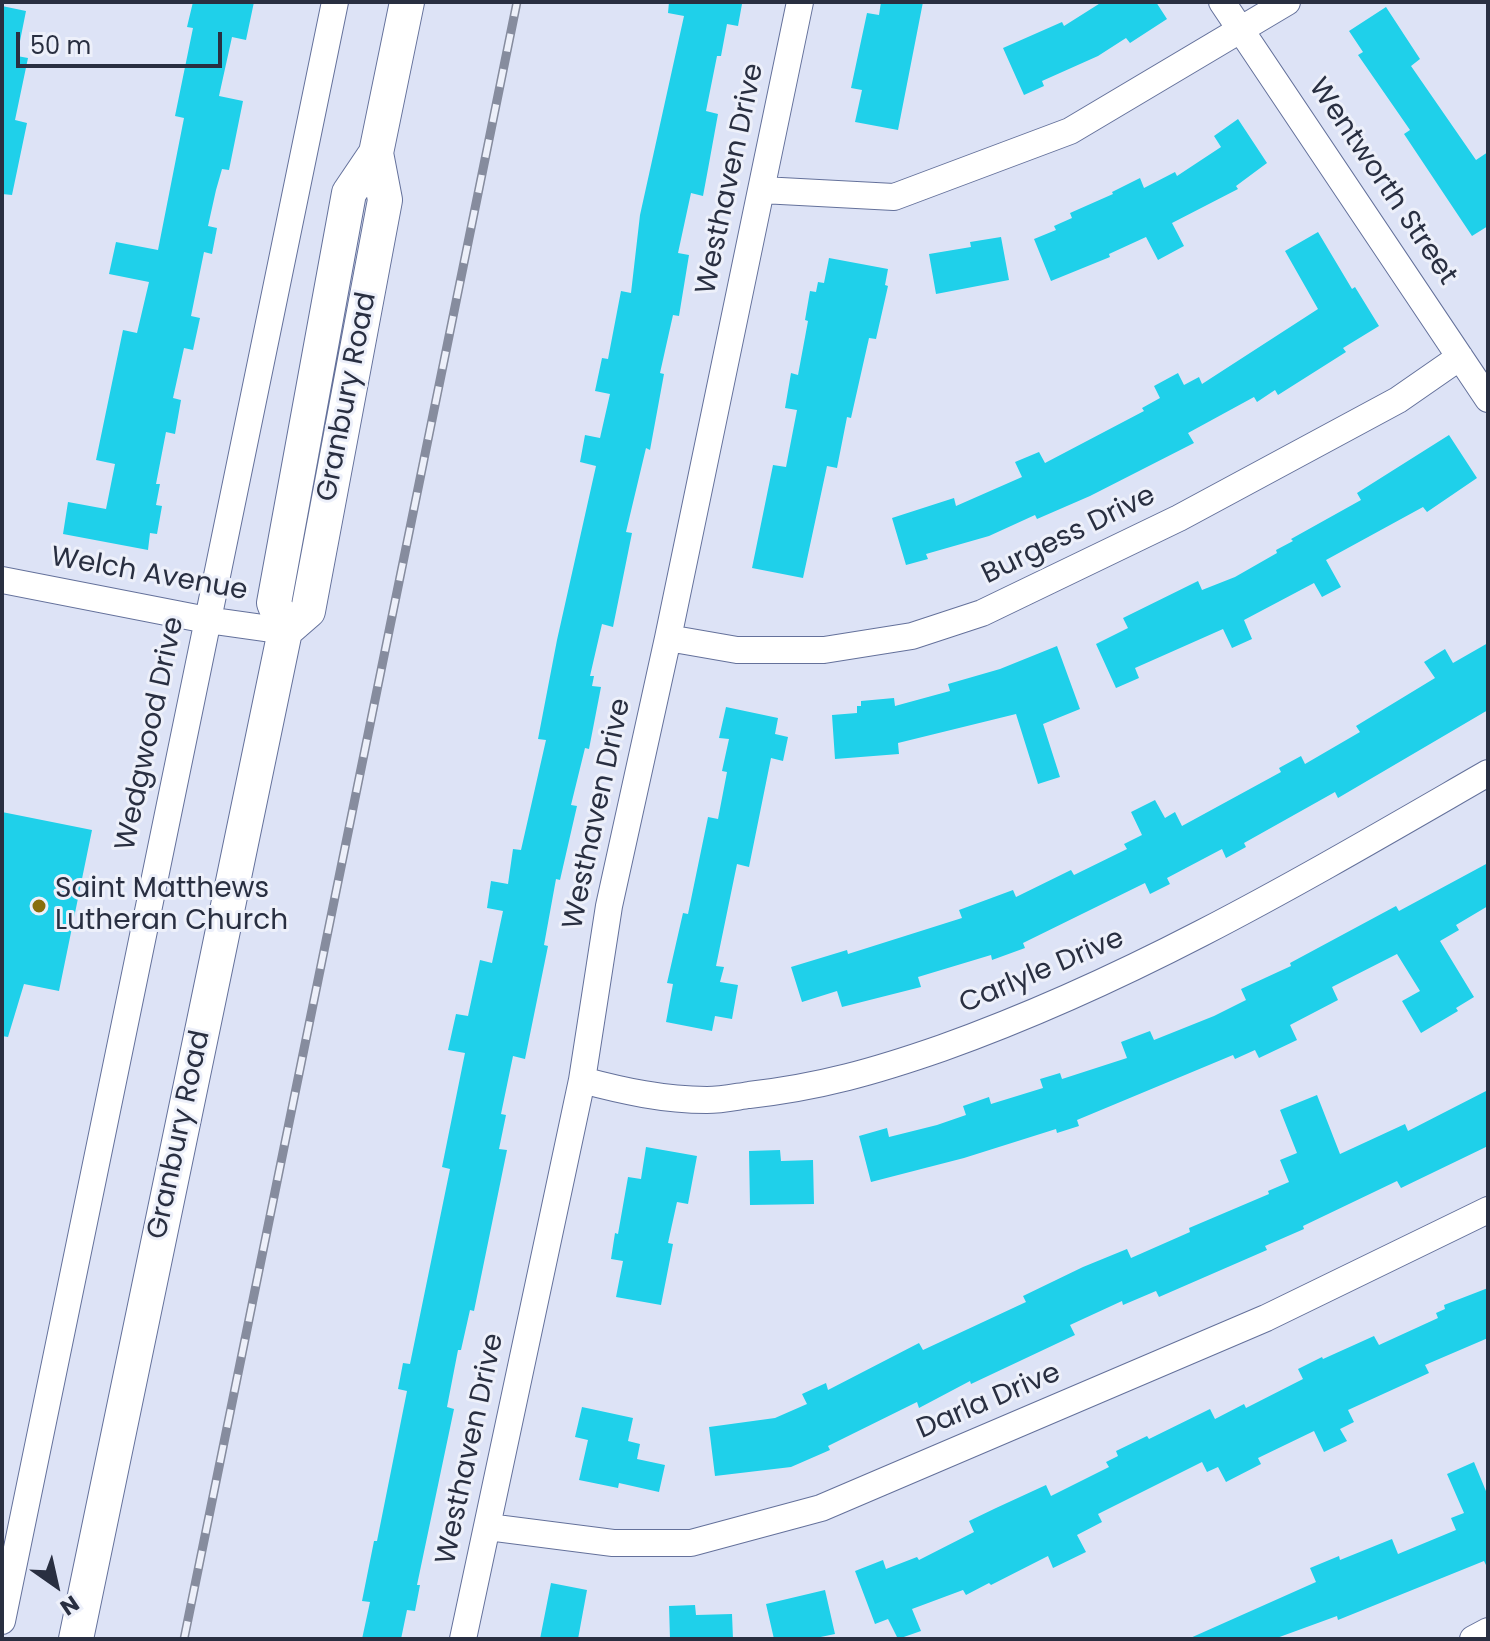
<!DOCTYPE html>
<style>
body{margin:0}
#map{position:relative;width:1490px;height:1641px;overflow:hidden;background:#dde3f6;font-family:Poppins,sans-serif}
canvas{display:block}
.frame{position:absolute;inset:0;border:4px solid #292f41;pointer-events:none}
.north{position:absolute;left:16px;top:1545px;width:80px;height:80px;-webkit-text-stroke:6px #edf0fa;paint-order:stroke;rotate:146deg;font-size:22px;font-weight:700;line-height:32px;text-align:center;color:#292f41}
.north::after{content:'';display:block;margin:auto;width:28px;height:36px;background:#292f41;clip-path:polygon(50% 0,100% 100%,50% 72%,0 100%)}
.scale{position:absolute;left:16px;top:32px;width:206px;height:36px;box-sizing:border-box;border:4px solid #292f41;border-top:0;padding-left:10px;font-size:24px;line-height:28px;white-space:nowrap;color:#292f41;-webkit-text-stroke:6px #edf0fa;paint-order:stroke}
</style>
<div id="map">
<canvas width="1490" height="1641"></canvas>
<div class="frame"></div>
<div class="north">N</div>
<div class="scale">50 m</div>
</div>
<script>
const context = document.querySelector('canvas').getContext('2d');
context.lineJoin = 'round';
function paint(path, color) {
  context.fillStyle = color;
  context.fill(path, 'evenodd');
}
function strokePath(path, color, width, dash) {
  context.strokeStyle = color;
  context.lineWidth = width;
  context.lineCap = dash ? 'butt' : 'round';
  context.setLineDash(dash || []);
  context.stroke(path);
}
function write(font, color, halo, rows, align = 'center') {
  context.font = font + ' Poppins,sans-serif';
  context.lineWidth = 6;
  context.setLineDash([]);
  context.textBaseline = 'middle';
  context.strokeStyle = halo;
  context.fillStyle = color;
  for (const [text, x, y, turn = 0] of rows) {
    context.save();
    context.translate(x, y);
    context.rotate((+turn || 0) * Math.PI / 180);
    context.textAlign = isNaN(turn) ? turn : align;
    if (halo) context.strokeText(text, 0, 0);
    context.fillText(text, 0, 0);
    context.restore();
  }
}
paint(new Path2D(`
 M193,2H254L246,40L232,37L219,96L243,101L229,170L222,169L216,190L208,226L217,228L212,254L204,252L191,316L200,318L193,350L184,348L173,398L181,400L175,434L166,432L156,484H160L156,505L162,506L157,534L150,533L148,550L63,534L68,502L106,509L115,464L96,460L123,330L137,333L149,282L109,274L116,242L158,250L184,118L175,116L193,28L187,27Z
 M669,2H732L742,4L738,26L727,24L721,56H717L706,111L718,114L708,169L703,196L691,193L678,253L689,255L679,316L673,315L660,373L664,374L650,450L646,448L626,532L632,533L613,627L602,624L590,676H594L592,686L601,687L589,749L585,748L571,805L577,806L560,880L556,879L544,945L548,946L525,1059L513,1056L501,1114L506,1115L499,1149L507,1150L474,1311L470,1310L461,1350H458L447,1407L454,1409L417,1585H420L415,1611L407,1610L401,1639H362L370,1602L362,1601L374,1541H377L407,1391L398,1389L403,1363L410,1364L450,1169L442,1167L465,1053L448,1050L456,1014L468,1016L480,960L492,963L503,911L487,908L491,881L508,884L513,849L521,850L546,740L538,739L557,640L596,466L580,462L585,435L600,438L610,394L595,391L602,358L608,359L621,291L631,293L640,215L684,16L668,13Z
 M881,2H923L898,130L855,122L862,90L851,88L867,13L879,15Z
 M1102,2H1156L1167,19L1130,43L1126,38L1098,56L1042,81L1044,86L1024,95L1003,48L1062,22L1064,26Z
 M2,6L26,11L17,56L28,58L15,120L27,123L12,195L2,194Z
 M1386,7L1420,59L1411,66L1476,160L1488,152V226L1472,236L1404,134L1410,130L1358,55L1363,52L1349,31Z
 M1238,119L1267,163L1236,186L1238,189L1172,223L1184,246L1158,260L1146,237L1109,254L1110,257L1051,281L1034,239L1056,230L1054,226L1072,218L1070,213L1113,194L1112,192L1140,178L1144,188L1175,172L1177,176L1221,147L1214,136Z
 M1318,232L1352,289L1355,287L1379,326L1343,348L1346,352L1278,395L1275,390L1257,402L1254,397L1188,433L1194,443L1090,496L1037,519L1035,515L989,536L926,554L928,559L906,565L892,518L954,498L956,506L1022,477L1015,462L1039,452L1045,463L1144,411L1142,408L1160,398L1154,386L1178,373L1184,385L1199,377L1202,384L1318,309L1285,251Z
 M1001,237L1009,280L936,294L929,254L971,247L970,242Z
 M829,258L888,269L885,285L888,286L876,339L869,338L851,418L847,417L837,468L827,466L803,578L752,568L773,465L786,467L797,410L785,408L791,373L798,375L808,321L805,320L810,291L816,292L818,282L824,283Z
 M1449,435L1477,478L1427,512L1423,507L1326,560L1341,587L1322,597L1314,583L1244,620L1252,639L1232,648L1223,629L1135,668L1139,678L1116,688L1096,644L1128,628L1123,618L1198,581L1202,590L1235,577L1277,553L1276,550L1293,541L1291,539L1361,500L1357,493Z
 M1488,643V710L1338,798L1335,792L1244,843L1246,847L1226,858L1222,849L1167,878L1170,884L1150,894L1145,883L1023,943L1025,948L992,960L991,955L918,977L921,987L842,1007L837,991L802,1002L791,967L847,950L848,954L962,918L959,910L1013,890L1016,897L1071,870L1074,875L1127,849L1124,844L1142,835L1131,812L1155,800L1165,818L1175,812L1182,826L1281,772L1279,768L1301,756L1305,764L1360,732L1356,726L1435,678L1424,662L1445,649L1453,663Z
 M1057,646L1080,709L1043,724L1060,777L1038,784L1016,714L898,743L899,754L835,759L832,715L857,713V706H861V701L894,698L895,706L950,691L948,684L1000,669Z
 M726,707L778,718L775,734L788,737L783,761L771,758L749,867L737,864L716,966L724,967L720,982L738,985L732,1019L715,1016L712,1031L666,1022L673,984L667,983L683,913L688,914L708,817L718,819L727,772L722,771L729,739L719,738Z
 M2,812L92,830L59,991L24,984L8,1037L2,1036Z
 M1488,863V906L1456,925L1459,930L1440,941L1474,997L1456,1008L1458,1011L1421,1033L1402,1001L1420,991L1397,954L1332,987L1338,1000L1290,1025L1297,1040L1259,1058L1255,1050L1235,1059L1233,1055L1077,1120L1079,1126L1057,1133L1056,1129L964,1158L871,1182L859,1136L887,1128L889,1137L937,1125L966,1115L963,1106L989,1097L991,1104L1043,1088L1040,1079L1060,1073L1062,1079L1127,1058L1121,1042L1150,1031L1154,1040L1214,1016L1246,1000L1241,989L1291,966L1290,963L1396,906L1399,911Z
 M1488,1090V1146L1401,1188L1397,1181L1303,1226L1304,1229L1265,1246L1267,1250L1159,1297L1156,1291L1123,1305L1122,1301L1070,1325L1075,1335L971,1384L970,1381L919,1408L917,1402L828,1446L830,1450L791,1467L715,1476L709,1427L775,1418L807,1404L802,1394L826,1383L828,1390L919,1343L923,1350L1026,1302L1023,1296L1083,1267L1127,1249L1131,1258L1190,1232L1189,1228L1269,1194L1268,1191L1289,1182L1280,1160L1297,1153L1280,1110L1317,1095L1340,1154L1405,1124L1408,1131Z
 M646,1147L697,1156L688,1204L677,1202L668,1243L673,1244L661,1305L616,1297L623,1261L611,1259L615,1233L618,1234L628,1177L641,1179Z
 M780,1150L781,1161L813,1160L814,1204L750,1205L749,1151Z
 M1488,1288V1338L1425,1365L1429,1373L1348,1410L1354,1422L1340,1429L1347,1441L1324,1452L1314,1431L1258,1458L1261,1464L1226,1482L1218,1467L1207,1472L1202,1462L1098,1514L1102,1522L1077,1535L1086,1552L1053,1568L1048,1556L991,1585L989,1583L966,1595L963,1590L912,1609L921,1631L898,1639L888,1619L875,1624L855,1571L883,1560L886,1569L917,1557L919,1560L974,1532L969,1521L996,1508L1046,1485L1051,1496L1109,1467L1106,1462L1118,1456L1116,1451L1147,1436L1149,1439L1210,1409L1215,1419L1244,1404L1246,1408L1303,1379L1298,1369L1322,1357L1323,1359L1374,1336L1379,1345L1438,1318L1436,1313L1445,1309L1444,1305Z
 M582,1407L633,1418L628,1441L640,1444L637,1459L665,1465L659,1492L619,1483L618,1488L579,1480L588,1440L575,1437Z
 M1474,1462L1488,1496V1569L1484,1561L1338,1620L1337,1616L1274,1639H1188L1316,1582L1310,1568L1339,1556L1340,1560L1392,1539L1398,1554L1456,1530L1451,1518L1464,1513L1447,1474Z
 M551,1583L587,1590L578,1639H540Z
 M825,1590L835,1634L811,1639H774L766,1604Z
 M695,1605L696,1615L732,1614L733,1639H670L669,1606Z`), '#1fd0ea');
const minor = new Path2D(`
 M1222,2L1488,399
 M762,190L894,197L1070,131L1287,2
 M2,580L207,620L285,631
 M668,638L737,650H824L912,636L982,613L1179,518L1398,400L1460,357
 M582,1080C623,1091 664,1100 707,1100C721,1100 735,1097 749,1095C820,1087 876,1071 942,1048C1138,978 1309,876 1488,773
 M488,1527L613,1543H691L821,1508L1266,1318L1488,1210
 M2,1621L335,2
 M463,1639L582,1080L609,906L668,638L800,2
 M1473,1639L1488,1631`);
const major = new Path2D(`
 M285,631L308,611L385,200L376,153L407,2
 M76,1639L285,631L274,603L349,193L376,153`);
strokePath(minor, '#64719b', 28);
strokePath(major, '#64719b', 36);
strokePath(minor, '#fff', 26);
strokePath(major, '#fff', 34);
const rail = new Path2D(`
 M184,1639L517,2`);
strokePath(rail, '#868c9e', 9);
strokePath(rail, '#edf0fa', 6, [18]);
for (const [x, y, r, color] of [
 [39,906,8,"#886e0d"]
]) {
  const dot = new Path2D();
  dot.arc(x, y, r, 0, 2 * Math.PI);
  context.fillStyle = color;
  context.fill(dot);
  strokePath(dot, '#edf0fa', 3);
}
write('28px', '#292f41', '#edf0fa', [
 ["Westhaven Drive",731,179,-78],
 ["Wentworth Street",1382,182,56],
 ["Granbury Road",348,397,-79],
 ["Burgess Drive",1069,536,-26],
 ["Welch Avenue",149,575,10],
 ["Wedgwood Drive",151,734,-78],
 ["Westhaven Drive",598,814,-78],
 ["Carlyle Drive",1042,972,-23],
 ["Granbury Road",180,1135,-78],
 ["Darla Drive",989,1402,-23],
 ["Westhaven Drive",471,1449,-78]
]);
write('28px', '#292f41', '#edf0fa', [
 ["Saint Matthews",55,890],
 ["Lutheran Church",55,922]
], 'left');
</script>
